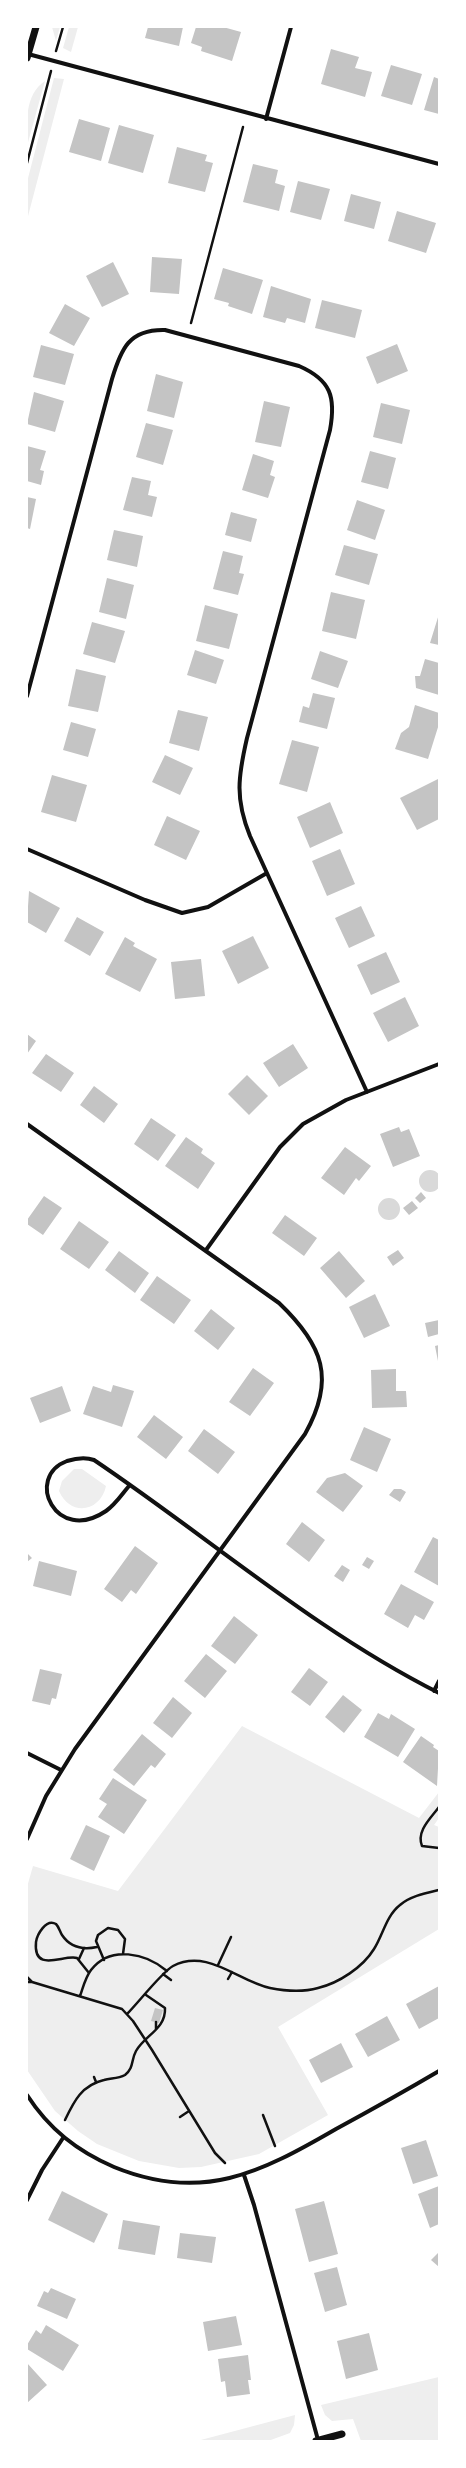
<!DOCTYPE html>
<style>
body{margin:0}
#map{position:relative;width:466px;height:2468px;overflow:hidden;background:#fff;font-family:Signika,sans-serif}
canvas{display:block}
.frame{position:absolute;inset:0;border:28px solid #fff;pointer-events:none}
</style>
<div id="map">
<canvas width="466" height="2468"></canvas>
<div class="frame"></div>
</div>
<script>
const context = document.querySelector('canvas').getContext('2d');
context.lineJoin = 'round';
function paint(path, color) {
  context.fillStyle = color;
  context.fill(path, 'evenodd');
}
function strokePath(path, color, width, dash) {
  context.strokeStyle = color;
  context.lineWidth = width;
  context.lineCap = dash ? 'butt' : 'round';
  context.setLineDash(dash || []);
  context.stroke(path);
}
paint(new Path2D(`
 M52,27H60L56,41Z
 M69,27H78L71,52L63,48Z
 M54,78L64,79L27,220V182Z
 M45,81L27,146C27,123 24,95 45,81Z
 M74,1469H82L106,1486C101,1511 71,1518 59,1491L62,1481Z
 M242,1726L419,1818L439,1792V1818L434,1825L439,1827V1929L278,2027L328,2115L259,2154L201,2167L179,2168L139,2161L97,2144L78,2131L55,2111L27,2070V1887L33,1866L118,1891Z
 M439,2377V2441H361L353,2419L332,2421L325,2415L321,2405Z
 M295,2415L294,2425L290,2433L268,2441H197Z`), '#eee');
paint(new Path2D(`
 M419 1181a11 11 0 1 1 22 0a11 11 0 1 1-22 0Z
 M378 1209a11 11 0 1 1 22 0a11 11 0 1 1-22 0Z`), '#d9d9d9');
paint(new Path2D(`
 M148,27H183L179,46L145,38Z
 M196,27H223L241,32L232,61L201,51L202,47L191,43Z
 M331,49L359,57L355,68L372,72L365,97L321,84Z
 M391,65L422,74L412,105L381,96Z
 M434,77L439,79V114L424,110Z
 M79,119L110,128L101,161L69,152Z
 M119,125L154,135L143,173L108,163Z
 M177,147L207,155L205,161L213,163L205,192L168,183Z
 M253,164L278,170L275,183L285,186L279,211L243,202Z
 M298,181L330,189L321,220L290,212Z
 M351,194L381,202L374,229L344,221Z
 M397,211L436,223L426,253L388,241Z
 M152,257L182,259L179,294L150,292Z
 M113,262L129,294L102,307L86,276Z
 M223,268L263,280L252,314L228,306L229,303L214,299Z
 M271,286L311,299L305,323L287,318L285,323L263,317Z
 M322,300L362,310L355,338L315,328Z
 M65,304L90,318L74,346L49,333Z
 M397,344L408,371L377,384L366,357Z
 M41,345L74,354L65,385L33,377Z
 M156,374L183,382L174,418L147,411Z
 M34,392L64,401L55,432L27,424Z
 M264,401L290,407L281,447L255,442Z
 M381,403L410,410L402,444L373,437Z
 M146,423L173,430L163,465L136,457Z
 M27,446L46,451L40,470L44,471L41,485L27,481Z
 M370,451L396,458L388,489L361,482Z
 M253,454L274,461L270,475L275,477L268,498L242,490Z
 M132,477L151,481L148,495L157,497L152,517L123,510Z
 M27,497L36,499L30,529L27,528Z
 M357,500L385,510L375,540L347,530Z
 M231,512L257,519L251,542L225,535Z
 M114,530L143,536L137,567L107,560Z
 M344,545L378,554L369,585L335,575Z
 M223,551L243,556L239,573L244,574L238,595L213,589Z
 M107,578L134,585L126,619L99,612Z
 M331,592L365,600L356,639L322,631Z
 M205,605L238,614L229,649L196,641Z
 M439,614V645L430,643Z
 M92,622L125,631L115,663L83,654Z
 M195,650L224,660L216,684L187,675Z
 M320,651L348,661L338,688L311,679Z
 M425,659L439,663V695L416,688L415,676H420Z
 M76,669L106,676L98,712L68,706Z
 M313,693L335,698L327,729L299,722L303,706L309,708Z
 M415,705L439,713V724L428,759L395,749L401,733L409,727Z
 M178,710L208,717L199,751L169,743Z
 M71,722L96,729L88,757L63,750Z
 M292,740L319,747L307,792L279,784Z
 M165,755L193,768L180,795L152,782Z
 M52,775L87,785L76,822L41,812Z
 M438,779L439,819L417,830L400,798Z
 M330,802L343,833L310,848L297,817Z
 M167,816L200,831L186,860L154,845Z
 M340,849L355,884L327,896L312,861Z
 M29,891L60,908L46,933L27,922Z
 M361,906L375,936L349,948L335,918Z
 M77,917L104,932L90,956L64,941Z
 M253,936L269,968L238,984L222,951Z
 M125,937L135,943L133,946L157,959L140,992L105,974Z
 M386,952L400,982L371,995L357,965Z
 M201,959L205,996L175,999L171,962Z
 M405,997L419,1026L388,1042L373,1013Z
 M27,1034L36,1041L27,1054Z
 M293,1044L308,1068L279,1087L263,1063Z
 M46,1054L74,1073L61,1092L32,1073Z
 M247,1075L268,1096L249,1115L228,1094Z
 M94,1086L118,1104L104,1123L80,1105Z
 M151,1118L176,1135L158,1161L134,1144Z
 M399,1127L401,1132L409,1129L420,1156L393,1167L380,1134Z
 M186,1137L203,1149L201,1153L215,1163L198,1189L165,1166Z
 M345,1147L371,1166L359,1181L356,1178L344,1195L321,1178Z
 M421,1192L426,1198L420,1203L415,1198Z
 M44,1196L62,1208L43,1235L27,1224V1220Z
 M412,1201L418,1208L409,1215L403,1208Z
 M285,1215L317,1238L304,1256L272,1233Z
 M79,1221L109,1242L89,1269L60,1249Z
 M398,1250L404,1258L393,1266L387,1257Z
 M119,1251L149,1273L135,1293L105,1270Z
 M339,1251L365,1281L346,1298L320,1268Z
 M157,1276L191,1300L174,1324L140,1300Z
 M375,1294L390,1326L364,1338L349,1307Z
 M211,1309L235,1328L218,1350L194,1331Z
 M439,1320V1334L428,1337L425,1323Z
 M439,1345V1361H438L435,1346Z
 M253,1368L274,1383L250,1416L229,1402Z
 M396,1369V1391H406L407,1407L372,1408L371,1370Z
 M113,1385L134,1391L122,1427L83,1414L93,1386L111,1392Z
 M62,1386L71,1411L40,1423L30,1398Z
 M154,1415L183,1437L166,1459L137,1437Z
 M364,1427L391,1439L377,1472L350,1460Z
 M204,1429L235,1452L218,1474L188,1451Z
 M345,1473L363,1486L343,1512L316,1492L327,1478Z
 M394,1489H401L406,1492L400,1502L389,1495Z
 M302,1522L325,1540L309,1562L286,1544Z
 M433,1537L439,1540V1586L414,1572Z
 M135,1546L158,1563L136,1594L131,1590L122,1602L104,1589Z
 M27,1553L32,1558L27,1562Z
 M367,1557L374,1561L369,1569L362,1565Z
 M39,1561L77,1571L71,1596L33,1586Z
 M342,1565L350,1570L343,1582L334,1576Z
 M401,1584L434,1602L424,1620L415,1615L408,1628L384,1614Z
 M234,1616L258,1635L235,1664L211,1646Z
 M206,1654L227,1671L205,1698L184,1681Z
 M309,1668L328,1682L310,1706L291,1692Z
 M40,1669L62,1674L56,1699L52,1698L50,1705L32,1701Z
 M343,1695L362,1710L344,1733L325,1717Z
 M173,1697L192,1713L172,1738L153,1723Z
 M378,1713L389,1719L391,1714L415,1729L398,1757L364,1737Z
 M142,1734L166,1754L155,1768L151,1765L134,1786L113,1770Z
 M421,1736L434,1745L433,1747L439,1751L437,1786L403,1762Z
 M113,1778L147,1800L124,1834L98,1817L107,1804L99,1799Z
 M86,1825L110,1836L94,1871L70,1859Z
 M439,1986V2018L419,2029L406,2004Z
 M155,2008L163,2010L159,2023L151,2021Z
 M387,2016L400,2040L368,2057L355,2034Z
 M341,2043L353,2067L321,2083L309,2060Z
 M426,2140L438,2176L413,2184L401,2148Z
 M439,2186V2224L430,2228L418,2194Z
 M62,2191L108,2214L94,2243L48,2220Z
 M324,2201L338,2254L309,2262L295,2209Z
 M123,2220L160,2226L155,2255L118,2249Z
 M180,2233L216,2237L212,2263L177,2258Z
 M439,2252V2267L431,2260Z
 M337,2267L347,2305L325,2312L314,2273Z
 M51,2288L76,2299L67,2319L37,2306L44,2291L48,2293Z
 M236,2316L242,2345L208,2351L203,2322Z
 M46,2325L79,2345L63,2371L27,2349V2345L36,2330L41,2334Z
 M369,2333L378,2370L346,2379L337,2341Z
 M248,2355L251,2380H248L250,2394L227,2397L225,2381L221,2382L218,2359Z
 M27,2363L47,2385L27,2403Z`), '#c4c4c4');
strokePath(new Path2D(`
 M56,51L63,27
 M27,163L51,71
 M191,323L243,127
 M439,1807C431,1818 416,1831 422,1846L439,1848
 M79,1959L84,1948
 M104,1960L96,1941L98,1935L108,1928L118,1930L125,1939L123,1954
 M218,1965L231,1937
 M89,1973L77,1958C64,1954 33,1974 36,1942C37,1935 46,1918 56,1924C59,1927 60,1932 62,1935C70,1947 83,1950 97,1947
 M163,1974L171,1980
 M27,1977L32,1982H27
 M228,1979L232,1972
 M32,1982L122,2009L133,2021L152,2050L215,2153L225,2163
 M80,1996C83,1988 85,1978 91,1970C110,1945 146,1953 167,1971
 M127,2014C138,2003 162,1972 173,1966C207,1948 238,1981 270,1988C285,1991 304,1992 318,1988C339,1983 363,1967 374,1949C383,1935 386,1916 400,1905C410,1896 426,1893 439,1890
 M156,2029V2022
 M94,2077L96,2082
 M263,2115L275,2146
 M180,2117L189,2111
 M65,2120C74,2101 82,2085 104,2080C111,2078 118,2079 125,2075C134,2068 131,2060 136,2051C145,2035 166,2029 165,2008L146,1995`), '#111', 2.5);
strokePath(new Path2D(`
 M28,54L439,164
 M266,119L291,27
 M27,696L112,379C121,349 129,329 165,330L299,366C331,380 336,397 330,430L247,738C238,777 235,799 250,836L367,1092
 M27,849L145,900L182,913L208,907L267,873
 M27,1124L279,1303C323,1345 336,1379 305,1434L75,1749L46,1796L27,1839
 M206,1250L280,1147L303,1124L346,1100L439,1064
 M129,1486C122,1494 116,1504 106,1511C56,1545 24,1477 67,1461C77,1458 85,1457 94,1460C210,1538 314,1630 439,1693
 M434,1691L439,1681
 M27,1753L61,1770
 M27,2095C49,2129 77,2151 114,2167C202,2203 260,2173 336,2129C371,2110 405,2091 439,2071
 M244,2175L254,2205L318,2440
 M27,2200L42,2170L63,2138`), '#111', 4);
strokePath(new Path2D(`
 M27,58L36,27
 M316,2441L342,2434`), '#111', 7);
</script>
